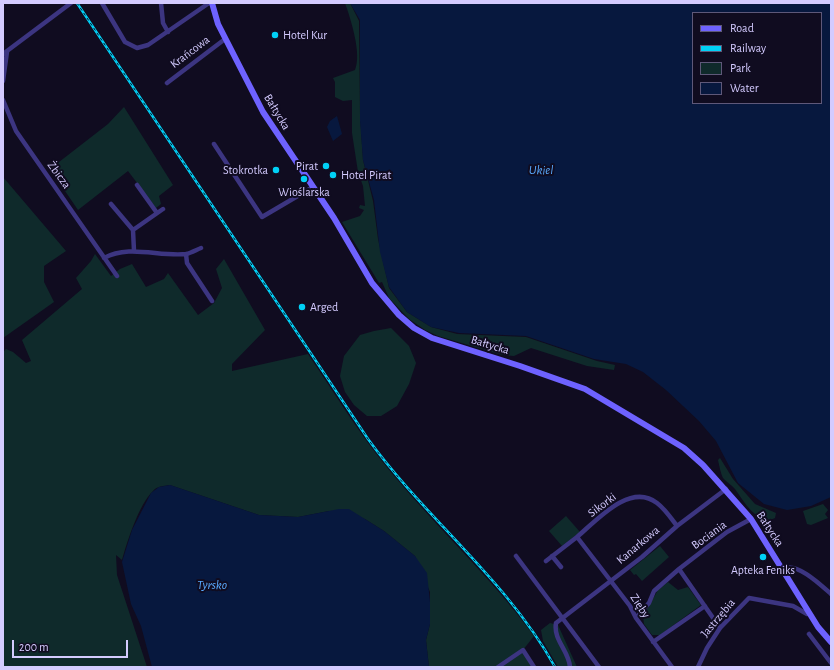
<!DOCTYPE html>
<meta charset="utf-8">
<style>
body{margin:0}
#map{position:relative;width:834px;height:670px;overflow:hidden;background:#100c20;font-family:"Alegreya Sans",sans-serif}
canvas{display:block}
.frame{position:absolute;inset:0;border:4px solid #d4cbff;pointer-events:none}
.legend{position:absolute;left:692px;top:12px;width:130px;height:92px;box-sizing:border-box;background:#100c20;border:1px solid #5e5879;margin:0;padding:5px 7px;list-style:none;font-size:12px;color:#d4cbff}
.legend li{display:flex;align-items:center;gap:8px;height:20px}
.legend b{width:20px;border:1px solid #5e5879}
.scale{position:absolute;left:12px;top:640px;width:116px;height:18px;box-sizing:border-box;border:2px solid #d4cbff;border-top:0;padding-left:5px;font-size:12px;line-height:14px;white-space:nowrap;color:#d4cbff;-webkit-text-stroke:3px #100c20;paint-order:stroke}
</style>
<div id="map">
<canvas width="834" height="670"></canvas>
<div class="frame"></div>
<ul class="legend">
<li><b style="height:5px;background:#6e62ff"></b>Road</li>
<li><b style="height:5px;background:#00d1f6"></b>Railway</li>
<li><b style="height:11px;background:#0f2a2b"></b>Park</li>
<li><b style="height:11px;background:#07183e"></b>Water</li>
</ul>
<div class="scale">200 m</div>
</div>
<script>
const context = document.querySelector('canvas').getContext('2d');
context.lineJoin = 'round';
function paint(path, color) {
  context.fillStyle = color;
  context.fill(path, 'evenodd');
}
function strokePath(path, color, width, dash) {
  context.strokeStyle = color;
  context.lineWidth = width;
  context.lineCap = dash ? 'butt' : 'round';
  context.setLineDash(dash || []);
  context.stroke(path);
}
function write(font, color, halo, rows, align = 'center') {
  context.font = font + ' "Alegreya Sans",sans-serif';
  context.lineWidth = 4;
  context.setLineDash([]);
  context.textBaseline = 'middle';
  context.strokeStyle = halo;
  context.fillStyle = color;
  for (const [text, x, y, turn = 0] of rows) {
    context.save();
    context.translate(x, y);
    context.rotate((+turn || 0) * Math.PI / 180);
    context.textAlign = isNaN(turn) ? turn : align;
    if (halo) context.strokeText(text, 0, 0);
    context.fillText(text, 0, 0);
    context.restore();
  }
}
paint(new Path2D(`
 M345,3H350L359,21L360,114L363,160L373,201L378,239L389,288L407,312L431,327L457,334L526,337L597,361L615,365L614,370L587,366L531,348L514,356L502,355L438,336L425,330L409,319L389,298L382,282L379,283L342,222L360,216L364,210L359,208L360,205L365,206L363,186L358,172L352,133V100L343,101L335,97V82L333,78L355,70C362,54 351,20 345,3Z
 M124,107L173,185L159,196L161,204L156,208L128,171L78,210L50,169L108,124Z
 M3,177L66,251L44,266V282L54,302L3,338Z
 M95,254L111,276L120,269L132,264L146,287L164,279L168,273L198,315L214,303L222,288L216,269L224,259L265,330L232,364V371L308,354C335,394 360,435 390,471C437,528 491,577 534,636L523,650L534,667H429L426,640L430,624V592L415,556L384,531L365,519L329,511L298,517L259,515L170,485C164,486 157,486 153,491C139,504 127,542 122,560L116,555L117,575L147,667H3V352L6,349L13,352L26,363L31,361L22,340L82,289L76,278L91,261Z
 M391,328L409,346L416,363L409,384L397,406L381,416H367L354,405L345,392L340,376L344,356L360,335L374,331Z
 M720,458L733,479L755,504L776,513L775,518C757,526 743,500 735,489C732,485 726,482 723,478C721,474 719,465 718,460Z
 M823,504L828,510L825,514L828,518L811,525L807,524L803,511Z
 M566,516L580,532L562,546L549,531Z
 M660,546L669,557L642,581L636,574L634,575L630,570Z
 M668,582L678,590L688,587L701,605L660,635H652L644,624L643,616L658,590Z
 M550,623L558,625L577,667H558L543,641L541,630Z`), '#0f2a2b');
paint(new Path2D(`
 M350,3H831V497L811,506L787,510L764,504L738,483L716,441L699,421L666,390L643,372L626,364L594,359L526,336L459,333L431,327L407,312L389,287L380,252L374,200L363,160L360,121V20ZM693,13H821V103H693Z
 M337,116L342,134L333,141L327,127L330,121Z
 M170,485L259,515L298,517L339,509H349L384,531L415,556L427,573L430,602V624L426,640L429,667H152L141,626L131,604L122,562L132,530L151,493L159,487Z`), '#07183e');
strokePath(new Path2D(`
 M102,3L125,42L137,48L148,45L209,3
 M161,3L163,23L168,32
 M3,54L71,3
 M3,81L7,52
 M167,83L225,39
 M3,100L16,131L117,276
 M214,144L262,217L313,187
 M137,185L157,213
 M111,204L133,230
 M134,251L133,230L163,209
 M186,254L187,263L212,301
 M104,258C129,244 159,257 186,254C191,253 196,250 201,248
 M516,556L599,667
 M552,556L561,567
 M546,561L577,537
 M679,569L720,628
 M783,569C796,561 821,585 831,594
 M636,618L649,603L654,591L679,569L727,532L751,519
 M809,634L831,663
 M653,642L705,606
 M498,667L523,650L534,667
 M570,667C569,651 553,640 556,623L642,557L677,526L726,489
 M672,667L636,618L630,606L577,537C597,520 630,482 657,503C665,509 671,518 677,526
 M698,667L707,648L720,628L749,598L793,606L807,614L809,613`), '#3c3581', 4.5);
strokePath(new Path2D(`
 M212,3L218,24L263,112L334,218L372,283L399,315L414,328L432,338L520,366L585,389L684,448L703,465L751,519L818,627L831,642`), '#6e62ff', 6);
const rail = new Path2D(`
 M77,3L368,439C426,519 507,580 555,667`);
strokePath(rail, '#00d1f6', 2.5);
strokePath(rail, '#100c20', 1, [3]);
for (const [x, y, r, color] of [
 [275,35,4,"#00d1f6"],
 [326,166,4,"#00d1f6"],
 [276,170,4,"#00d1f6"],
 [333,175,4,"#00d1f6"],
 [304,179,4,"#00d1f6"],
 [302,307,4,"#00d1f6"],
 [763,557,4,"#00d1f6"]
]) {
  const dot = new Path2D();
  dot.arc(x, y, r, 0, 2 * Math.PI);
  context.fillStyle = color;
  context.fill(dot);
  strokePath(dot, '#100c20', 1.5);
}
write('12px', '#d4cbff', '#100c20', [
 ["Hotel Kur",283,35],
 ["Pirat",318,166,"right"],
 ["Stokrotka",268,170,"right"],
 ["Hotel Pirat",341,175],
 ["Wioślarska",304,192,"center"],
 ["Arged",310,307],
 ["Apteka Feniks",763,570,"center"]
], 'left');
write('12px', '#d4cbff', '#100c20', [
 ["Krańcowa",190,52,-37],
 ["Bałtycka",277,112,59],
 ["Żbicza",59,175,54],
 ["Bałtycka",490,345,17],
 ["Sikorki",602,505,-37],
 ["Bałtycka",770,529,57],
 ["Bociania",709,535,-36],
 ["Kanarkowa",638,545,-40],
 ["Zięby",640,606,57],
 ["Jastrzębia",718,618,-50]
]);
write('italic 13px', '#59aaff', '#100c20', [
 ["Ukiel",541,170],
 ["Tyrsko",212,585]
]);
</script>
